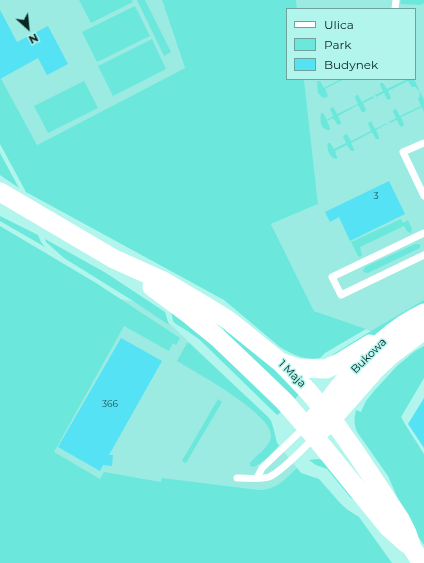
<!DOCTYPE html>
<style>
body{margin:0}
#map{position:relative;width:424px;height:563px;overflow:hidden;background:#b1f5ed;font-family:Montserrat,sans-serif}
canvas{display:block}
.legend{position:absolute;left:286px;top:8px;width:130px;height:72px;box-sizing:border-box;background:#b1f5ed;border:1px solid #6ea29d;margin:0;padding:5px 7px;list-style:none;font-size:12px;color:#0a2624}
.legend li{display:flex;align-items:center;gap:8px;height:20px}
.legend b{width:20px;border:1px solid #6ea29d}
.north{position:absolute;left:8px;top:8px;width:40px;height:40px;-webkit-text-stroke:3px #b1f5ed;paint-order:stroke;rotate:153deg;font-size:11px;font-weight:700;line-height:16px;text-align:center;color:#0a2624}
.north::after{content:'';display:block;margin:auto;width:14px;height:18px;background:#0a2624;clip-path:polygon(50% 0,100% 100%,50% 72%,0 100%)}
</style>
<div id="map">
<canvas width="424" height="563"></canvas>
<ul class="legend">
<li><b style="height:5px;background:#fff"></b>Ulica</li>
<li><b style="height:11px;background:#6be7dc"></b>Park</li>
<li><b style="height:11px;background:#55e2f4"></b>Budynek</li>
</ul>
<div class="north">N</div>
</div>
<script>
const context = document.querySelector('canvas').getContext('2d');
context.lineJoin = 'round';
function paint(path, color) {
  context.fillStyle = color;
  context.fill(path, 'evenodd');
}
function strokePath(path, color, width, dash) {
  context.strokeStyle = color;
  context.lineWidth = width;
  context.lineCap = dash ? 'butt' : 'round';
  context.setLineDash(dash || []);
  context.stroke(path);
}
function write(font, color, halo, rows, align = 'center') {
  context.font = font + ' Montserrat,sans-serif';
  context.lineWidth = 3;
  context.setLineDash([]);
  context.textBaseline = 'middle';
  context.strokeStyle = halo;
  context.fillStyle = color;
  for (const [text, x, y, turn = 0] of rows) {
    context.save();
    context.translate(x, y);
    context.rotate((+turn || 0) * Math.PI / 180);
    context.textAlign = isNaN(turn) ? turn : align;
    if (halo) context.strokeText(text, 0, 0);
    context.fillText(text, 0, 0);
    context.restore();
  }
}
paint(new Path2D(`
 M0,0H162L185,68L37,145L0,80Z
 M296,0H424V307L379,334L314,311L271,224L318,204L304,79H415V9H297Z
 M122,299L143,304L170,324L268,417L271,421L273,427L277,443L301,473L278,493L100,485L36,448Z`), '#9cebe2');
paint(new Path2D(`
 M79,0H132L133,2L91,23Z
 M137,0H145L171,52L164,56Z
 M162,0H296L297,9H287V79H304L318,204L271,224L314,311L366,329L325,353L320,358C305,361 293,355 280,347L224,300L26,192L0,144V77L37,145L185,68Z
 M401,0H424V3L421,5L400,4Z
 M135,6L150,36L97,62L82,32Z
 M152,39L166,69L113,96L98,66Z
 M341,79H344L325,89L328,96L327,97L323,98L318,93L317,82V81H320L324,88Z
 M408,79H414L419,90L418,91L416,87H412L408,81L388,91L391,98L389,100L387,99L384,93L376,97L375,95L383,91L380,85V83H383L387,89Z
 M84,81L98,108L48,133L34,106Z
 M420,92L424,100V112L422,107L401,117L404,125L402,127L400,126L397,120L390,123L389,122L396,118L393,112V110L396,109L400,116L421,106L418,99L420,96L419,93Z
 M357,95H358L362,102L373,96L374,98L363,103L366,110L365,112H362L358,105L338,116L341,122V124L339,125L337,124L333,118L327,121L330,128V130C320,131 320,120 321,113H323L327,120L333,116L330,109L333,107L337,114L358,104L355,97Z
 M371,121L375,129L387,123V124L376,130L379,137V139H376L372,132L351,143L354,149V151H351L347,145L335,151L337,157V159C330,159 326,149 328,143H330L334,149L346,143L343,136L344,135L347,134L351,141L371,131L368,123Z
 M0,153L19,188L0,175Z
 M0,216L38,235L41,242L45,247L0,221Z
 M401,219L403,223L408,220L412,229L411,233C407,233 406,229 404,226L360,247L362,255L360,257L358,256L351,242Z
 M0,226L96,283L180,338L176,345L173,343L169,351L124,326L54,452L100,479L104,472L161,482L162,478L258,490C277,490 284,480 297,468L301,473L319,479L341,504L348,510L359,517L392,563H0Z
 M45,239L106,273L165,312L169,325L130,299L64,258L46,242Z
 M415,244H420V248L368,273L363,272V271L365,267Z
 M424,300V307L330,363L329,359L332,355L371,331Z
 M171,311L212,345L281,412L277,415L200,340L189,332L176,324L173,321Z
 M215,318L301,392L295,399L274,378L221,328L222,327L220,326V327L211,320Z
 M187,343H189L268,417L271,421L273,427L277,443L279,445C272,453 262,464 253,467L250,466V463C256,455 269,448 271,437C275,415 195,372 177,361Z
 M424,346V378L401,417L405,424L424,454V545L408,522L388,476L357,432C354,424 354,419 356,410L361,412L366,401L374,391L397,366L415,351Z
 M218,399L222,402L186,463L182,461Z
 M318,459L322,460L361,502L351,498L327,469L316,465L309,460Z`), '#6be7dc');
paint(new Path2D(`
 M0,10L17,42L48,26L68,64L47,75L38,58L0,79Z
 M389,181L405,214L350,241L339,217L330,222L325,212Z
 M121,338L162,361L109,455H113L112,466L103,465L100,471L58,447Z
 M424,398V448L408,424Z`), '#55e2f4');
strokePath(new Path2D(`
 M395,9L396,0
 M424,143L403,152L424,196
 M424,233L332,277L341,295L424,255
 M237,478C247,478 259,480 269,477C280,473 305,447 314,438
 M257,478L262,468L305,427`), '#fff', 7);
strokePath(new Path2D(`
 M0,192L114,259L163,281L207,307L228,320L280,362L308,391L323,409L332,419L356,453L400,519L407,533L412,548L422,563
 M152,287L191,316L217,337L284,401L315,437L388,527L407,544
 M280,362L298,368L326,369L339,363L370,344
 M315,417C324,408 332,396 340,386C363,357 390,329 424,313
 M324,428L376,369L391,355L424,330`), '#fff', 19);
write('9px', '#1d5558', null, [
 ["3",376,196],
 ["366",110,404]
]);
write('11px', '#0a2624', '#b1f5ed', [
 ["Bukowa",369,356,-45],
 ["1 Maja",292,374,45]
]);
</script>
